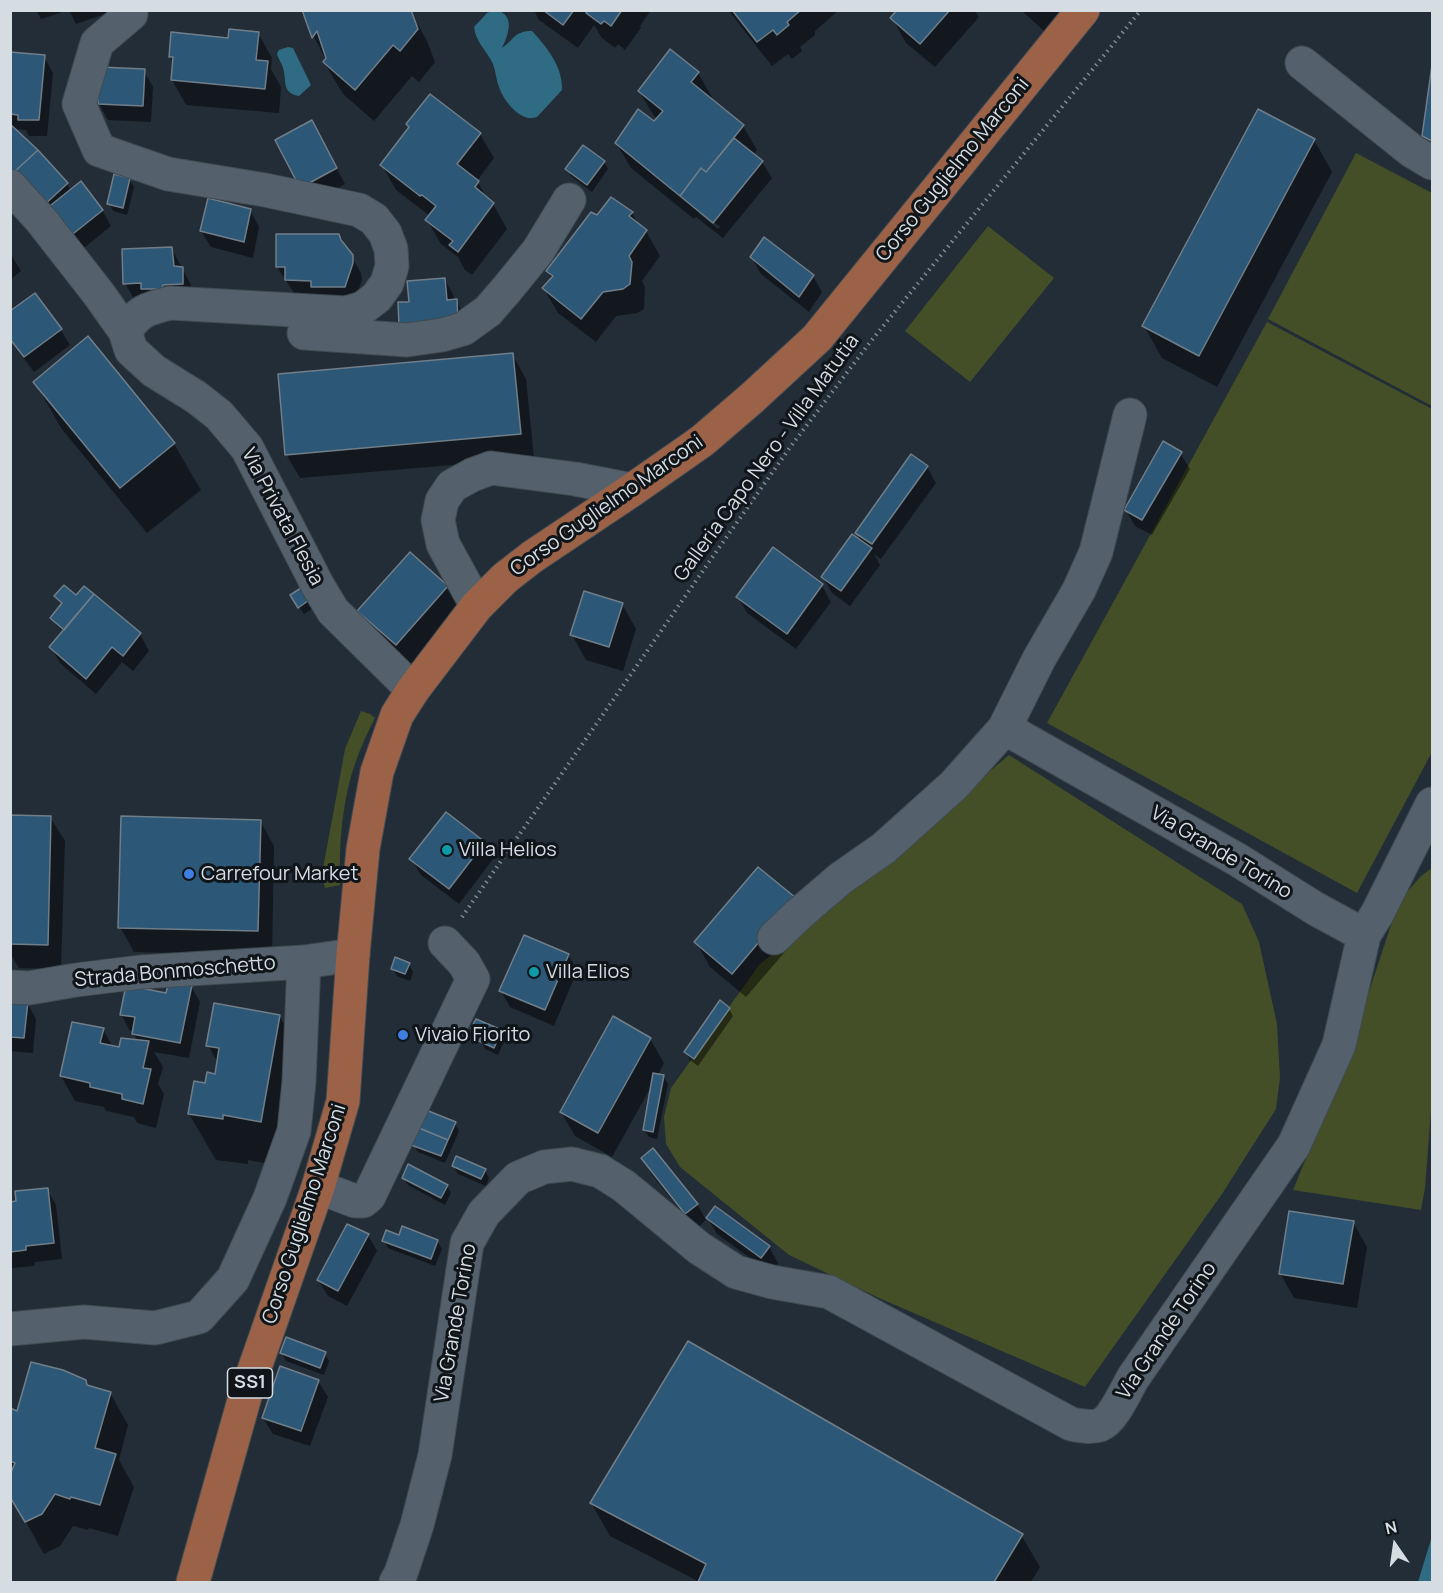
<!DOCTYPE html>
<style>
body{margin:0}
#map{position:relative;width:1443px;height:1593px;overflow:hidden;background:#222d37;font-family:Manrope,sans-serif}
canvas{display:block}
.frame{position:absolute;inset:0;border:12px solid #d5dde3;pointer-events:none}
.north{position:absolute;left:1365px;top:1515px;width:60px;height:60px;-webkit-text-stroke:4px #101519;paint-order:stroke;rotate:347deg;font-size:16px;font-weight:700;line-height:24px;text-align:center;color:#d5dde3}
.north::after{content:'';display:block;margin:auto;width:21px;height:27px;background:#d5dde3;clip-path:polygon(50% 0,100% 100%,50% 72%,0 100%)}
</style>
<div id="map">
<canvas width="1443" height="1593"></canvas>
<div class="frame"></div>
<div class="north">N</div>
</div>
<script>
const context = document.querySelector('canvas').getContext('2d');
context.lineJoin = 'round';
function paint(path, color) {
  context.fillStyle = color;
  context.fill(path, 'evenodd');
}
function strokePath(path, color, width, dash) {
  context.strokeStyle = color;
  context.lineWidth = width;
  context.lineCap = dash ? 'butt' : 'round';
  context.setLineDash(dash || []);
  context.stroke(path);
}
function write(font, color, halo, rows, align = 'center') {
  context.font = font + ' Manrope,sans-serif';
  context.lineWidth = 6;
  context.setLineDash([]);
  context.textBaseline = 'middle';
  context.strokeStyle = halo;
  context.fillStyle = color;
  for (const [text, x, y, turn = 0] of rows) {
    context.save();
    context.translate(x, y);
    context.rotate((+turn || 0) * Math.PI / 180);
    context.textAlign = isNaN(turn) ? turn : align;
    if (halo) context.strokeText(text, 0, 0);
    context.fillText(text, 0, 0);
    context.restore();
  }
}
paint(new Path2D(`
 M1356,153L1432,193V406L1268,319Z
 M988,226L1054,278L970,382L905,331Z
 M1267,322L1432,409V752L1357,893L1047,723Z
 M361,711L370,714L375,718C368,732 361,746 356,761C342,800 339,844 340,885L325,888L322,874L345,749Z
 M1009,755L1242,904L1259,942L1277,1024L1280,1078L1276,1109L1222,1194L1085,1387L879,1298L789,1255L680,1167L666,1144L664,1117L671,1088L759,965Z
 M1432,868V1098L1425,1188L1421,1210L1293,1190L1345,1064L1392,922L1407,892L1421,876Z`), '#444f27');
paint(new Path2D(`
 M494,10C516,13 509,34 502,48C515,39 514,31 532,31C547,47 563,67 562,90L537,117C535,118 530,118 528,118C515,115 503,99 499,87C496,80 496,72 493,64C486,49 476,43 474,27L487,13Z
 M288,47L293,48L311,85L299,96C281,93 287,80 283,68C282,63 278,59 277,54L279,50Z
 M1432,1536V1582H1418Z`), '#2f6b82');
paint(new Path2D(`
 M36,10H69L41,19Z
 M69,10H117L76,24Z
 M300,10H410L427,41L435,62L419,82L412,76L374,121L343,94L324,62L326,60Z
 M534,10H651L640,26L641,28L625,50L618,44L615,48L602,38L594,25L578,48L539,20Z
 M728,10H839L815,31V35L800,47L802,51L792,59L788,54L772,66Z
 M899,10H975L979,17L935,67L906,43L892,18Z
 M1021,10H1085L1057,43Z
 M258,33L272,58L271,69L281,87L279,113L186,105L172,80L174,63L170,57L229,40Z
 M10,54L44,57L53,73L47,136H29L26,130L14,129L67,184L71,191L102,210L111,226L79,252L10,174Z
 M144,71L153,87L151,122L108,120L99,104Z
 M698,73L712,97L710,99L743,126L757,150L753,155L762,162L772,178L723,238L696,217L694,219L631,168L616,143L655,123L658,119L654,116L639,91ZM701,211L720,227L718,229L699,213Z
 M1432,75V151L1424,135Z
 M480,134L494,158L477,181L488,200L493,204L507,229L472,275L465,270L458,257L441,244L427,220L430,216L396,190L382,165Z
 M320,138L345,184L311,203L302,187Z
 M1314,140L1332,172L1217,387L1162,358L1144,326Z
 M604,162L608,169L592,192L572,177L567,169Z
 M129,179L134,187L127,215L113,211L109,203Z
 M250,210L259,227L253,258L211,247L201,231Z
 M632,213L639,226L646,231L660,256L642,281L645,287L644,309L637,313L616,316L596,342L558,313L544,289L552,279L548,271L598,217Z
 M278,235L351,256L361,273L362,280L354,303L296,296L277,267Z
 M765,239L813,276L822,292L809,312L761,274L752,258Z
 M172,249L191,285L192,300L134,299L125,283Z
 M10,253L21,271L10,280Z
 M445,280L454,296V301H456L465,317L411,303Z
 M10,313L60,329L70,345L34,372L10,340Z
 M88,338L174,444L201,490L147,533L61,428L35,382Z
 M512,354L526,379L534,458L300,478L286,454Z
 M1180,453L1190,469L1152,535L1135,526L1126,510Z
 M927,467L936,483L881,559L874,554L880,565L850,606L832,593L823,577L862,543L857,533Z
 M773,549L822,586L831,602L796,649L747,613L738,597Z
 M447,587L466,619L415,676L378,644L359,612Z
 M84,588L140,634L149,651L133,671L122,662L96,694L60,663L51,647L64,632L56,625L52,618L62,605L56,596L76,597Z
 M304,588L315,607L304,614L292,595Z
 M622,604L636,629L623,671L586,660L572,635Z
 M10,816L50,817L65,841L61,969L19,968L10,953Z
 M260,821L274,846L272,955L134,952L120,927Z
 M484,843L493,859L459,904L421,875L411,859Z
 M809,924L746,997L710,967L696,942Z
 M568,955L577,971L554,1026L510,1007L501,991Z
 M409,964L413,972L410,981L397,976L393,969Z
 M191,986L200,1002L189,1058L154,1052L163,1067L158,1084L164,1094L156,1128L137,1123L134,1117L106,1111L104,1107L75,1101L61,1076L103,1029L113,1048L120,1049L138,1041L133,1033L134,1031H130L121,1014Z
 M10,1001L27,1003L36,1019L33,1053L10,1051Z
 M729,1009L733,1016L698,1066L690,1060L686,1052Z
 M280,1017L306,1063L287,1167L248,1160V1164L216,1160L189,1114L206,1084L216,1075L218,1063L208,1045Z
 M473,1028L501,1032L505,1039L498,1055L485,1049L481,1041L482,1038L477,1035Z
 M650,1039L664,1063L658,1075L663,1076L668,1084L657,1139L649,1137L644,1130L652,1085L612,1157L575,1136L561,1112Z
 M455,1123L459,1131L445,1163L418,1152L413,1144Z
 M643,1159L697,1204L706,1220L696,1229L652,1175Z
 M453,1166L485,1170L489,1178L486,1186L458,1174Z
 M403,1178L447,1186L451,1193L445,1205L408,1185Z
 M47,1189L56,1205L62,1259L35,1262L34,1266L12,1268L10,1266V1203Z
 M715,1208L769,1247L778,1263L771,1273L717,1234L708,1219H707Z
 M1353,1222L1367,1247L1357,1308L1294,1298L1280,1273Z
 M368,1235L377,1251L347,1306L328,1296L318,1280Z
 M384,1240L437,1241L442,1249L435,1266L388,1248Z
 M282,1353L325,1354L329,1361L324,1375L286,1361Z
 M85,1381L89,1388L110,1393L128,1425L119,1460L134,1487L118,1536L89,1528L88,1530L73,1526L60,1546L44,1554L10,1494V1410L18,1412Z
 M318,1381L328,1397L310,1446L273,1434L263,1418Z
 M591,1503L1021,1535L1040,1567L1031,1582H700L610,1536Z`), '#0007');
const building = new Path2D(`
 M302,10H411L418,29L400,51L393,45L355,90L323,62L326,58L317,31L312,38Z
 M543,10H574L563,25Z
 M588,10H622L611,26L604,21L601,24L586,13Z
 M732,10H801L787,22L789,25L777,35L773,30L757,42Z
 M897,10H950L920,44L890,18Z
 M229,29L259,32L256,60L268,61L265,89L171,80L173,57H169L171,32L228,38Z
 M670,49L699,72L691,82L744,125L706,172L701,168L680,196L615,143L638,109L654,121L663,111L638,91Z
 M10,52L45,55L39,120H18V115L10,114Z
 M1432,65V141L1422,136Z
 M99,67L145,69L143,106L98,104Z
 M430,94L481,133L457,164L479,181L475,187L494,203L458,252L449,245L453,241L425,220L436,206L422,195L420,196L411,189L380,165L409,127L406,124Z
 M1258,109L1315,139L1199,356L1142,326Z
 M312,120L337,168L300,188L275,140Z
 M10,124L38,150L13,173L10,170Z
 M734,138L763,161L713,223L680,196L701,168L706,172Z
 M583,145L605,161L587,185L565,169Z
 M38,150L68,183L43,206L13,173Z
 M114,174L130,178L123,208L107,204Z
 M81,181L103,210L69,237L46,209Z
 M611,197L633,212L629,216L647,230L629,256L632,262L630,284L623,289L603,292L581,319L542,288L553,276L546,271L591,212L597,215Z
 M208,198L251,209L244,242L200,231Z
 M276,234H339L341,240L353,255V263L345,287H311V281L285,280V267H276Z
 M764,237L814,275L799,297L750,257Z
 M172,247L174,266L183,267V284L163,285L162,289H141V283L123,284L122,249Z
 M445,278L447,300L457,299L458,324L399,327L398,302H409L407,281Z
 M35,293L62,329L24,357L10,339V311Z
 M88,336L175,443L120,488L33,382Z
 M513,353L521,434L285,455L278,374Z
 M1163,441L1182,452L1142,520L1124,510Z
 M911,454L928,466L872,544L855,533Z
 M852,534L872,548L841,591L821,577Z
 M773,547L823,584L787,634L736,597Z
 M410,552L448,586L396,645L357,611Z
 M64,585L76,595L84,586L94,594L64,630L50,618L62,603L54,596Z
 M304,586L312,598L298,608L290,595Z
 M584,591L623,603L609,647L570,635Z
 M94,594L141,633L123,656L112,647L86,679L49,647Z
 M446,812L485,842L449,889L409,859Z
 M10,815L51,816L48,945L10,944Z
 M121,816L261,820L258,931L118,928Z
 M758,867L796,898L732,974L694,942Z
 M524,935L569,954L545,1010L499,991Z
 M395,957L410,963L405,974L391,969Z
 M169,980L192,985L180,1043L132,1034L135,1017L120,1015L126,985L166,993Z
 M10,1000L28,1001L24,1038L10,1037Z
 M720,1000L730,1008L694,1059L684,1052Z
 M214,1003L280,1015L261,1122L223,1115V1119L188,1114L194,1081L205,1083L207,1072L215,1074L219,1048L206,1046Z
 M613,1016L651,1038L598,1133L560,1112Z
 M476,1019L502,1030L494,1048L479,1041L483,1033L471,1028Z
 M72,1022L104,1028L100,1043L119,1047L121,1038L149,1041L143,1068L151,1069L143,1104L122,1099V1094L90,1087V1083L60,1076Z
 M653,1073L664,1075L653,1132L643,1130Z
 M426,1110L456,1122L448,1140L419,1128Z
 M419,1128L448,1140L441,1156L411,1145Z
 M653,1148L698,1204L685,1214L641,1158Z
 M456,1156L486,1169L481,1179L452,1166Z
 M408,1164L448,1185L441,1198L402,1178Z
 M48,1188L54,1243L26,1246V1250L10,1252V1202L16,1201L15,1191Z
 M715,1206L770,1246L761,1258L706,1218Z
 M1289,1211L1354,1221L1343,1284L1279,1274Z
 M347,1224L369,1234L338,1291L317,1280Z
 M402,1226L438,1240L431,1259L382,1241L386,1230L399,1235Z
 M286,1337L326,1352L320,1368L280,1353Z
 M688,1341L1023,1534L994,1582H698L706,1564L590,1503Z
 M31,1362L63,1370L86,1380L87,1385L111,1392L95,1448L116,1454L100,1505L71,1497L70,1499L55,1494L42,1514L25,1522L10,1497V1471L12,1470L15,1463L10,1461V1408L17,1411Z
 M280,1366L319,1380L301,1431L262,1418Z`);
paint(building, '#2c5777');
strokePath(building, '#707e89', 1.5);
const minor = new Path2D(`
 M1302,63L1412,151L1432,163
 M10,186L41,220L98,293L125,331L131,350L154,371L196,397L219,415L247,448L318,586L333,611L413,690
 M125,331C139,311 146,309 170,303L346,313L363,308L377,297L387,283L392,266L391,249L385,233L374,219L359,210L265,190L168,174L99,150L79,104L97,43L131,14
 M304,333L407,340L442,335L463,329L488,311L507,289L538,251L569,200
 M477,606L443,544L438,520L442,501L452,486L472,475L491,468L575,479L632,490
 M1364,935L1377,914L1432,804
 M774,938L799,914L841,878L884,848L954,785L1004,729L1039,659L1079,590L1096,552L1130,415
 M10,987L29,988L76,980L141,972L304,962L353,955
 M318,1187L355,1201H363L369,1196L473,979L464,963L445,943
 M10,1329L84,1322L155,1328L199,1317L233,1279L270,1198L294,1131L299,1082L304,962
 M396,1582L401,1573L417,1525L435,1455L467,1243L484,1213L518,1178L544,1167L572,1164L600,1171L624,1186L699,1248L736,1272L772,1282L829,1292L1071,1424C1081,1426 1091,1428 1100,1425C1113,1420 1126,1390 1133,1378L1294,1145L1339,1045L1364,935L1316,909L1238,860L1017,735L1004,729`);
const major = new Path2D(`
 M193,1582L246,1393L318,1187L343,1101L353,955L363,849L377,772L397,715L413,690L477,606L505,578L532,557L632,490L702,441L752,398L817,338L1083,10`);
strokePath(minor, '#404a51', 35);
strokePath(major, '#404a51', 35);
strokePath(new Path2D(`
 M462,917L716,552L791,446L871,341L1141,10`), '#828b93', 4, [1.5, 4.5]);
strokePath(minor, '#54616c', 33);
strokePath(major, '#9b6247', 33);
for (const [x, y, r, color] of [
 [447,850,6,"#0f9aa8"],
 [189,874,6,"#3f7fe0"],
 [534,972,6,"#0f9aa8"],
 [403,1035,6,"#3f7fe0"]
]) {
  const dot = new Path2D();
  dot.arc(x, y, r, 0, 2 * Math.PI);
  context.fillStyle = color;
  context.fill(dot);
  strokePath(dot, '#101519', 2);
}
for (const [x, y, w] of [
 [250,1383,45]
]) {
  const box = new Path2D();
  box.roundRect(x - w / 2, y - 15, w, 30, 4.5);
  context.fillStyle = '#101519';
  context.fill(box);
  strokePath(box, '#d5dde3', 1.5);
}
write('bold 18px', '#d5dde3', null, [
 ["SS1",250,1383]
]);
write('20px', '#d5dde3', '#101519', [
 ["Corso Guglielmo Marconi",953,170,-51],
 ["Galleria Capo Nero - Villa Matutia",767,458,-54],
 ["Corso Guglielmo Marconi",607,506,-35],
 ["Via Privata Flesia",282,517,62],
 ["Via Grande Torino",1221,853,31],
 ["Strada Bonmoschetto",175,972,-5],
 ["Corso Guglielmo Marconi",305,1214,-72],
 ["Via Grande Torino",456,1323,-80],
 ["Via Grande Torino",1167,1331,-56]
]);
write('20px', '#d5dde3', '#101519', [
 ["Villa Helios",459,850],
 ["Carrefour Market",201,874],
 ["Villa Elios",546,972],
 ["Vivaio Fiorito",415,1035]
], 'left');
</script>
